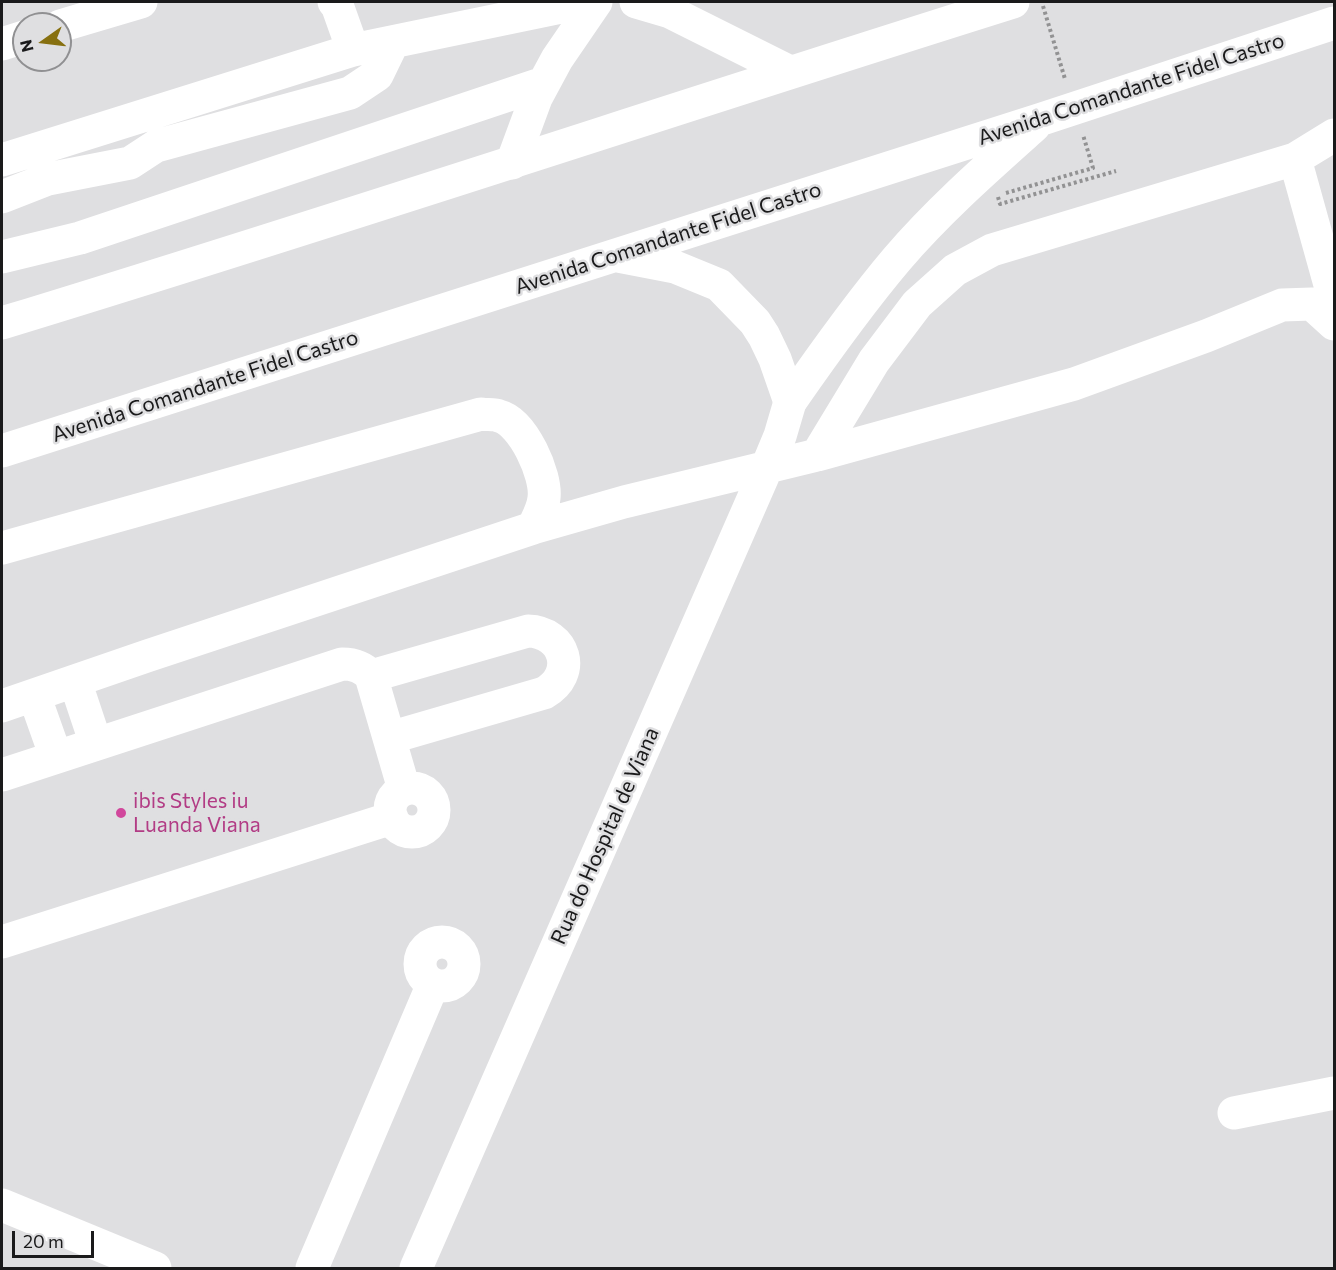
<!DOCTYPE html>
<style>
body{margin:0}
#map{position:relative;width:1336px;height:1270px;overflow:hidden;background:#dfdfe1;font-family:Commissioner,sans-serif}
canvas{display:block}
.frame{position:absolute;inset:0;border:3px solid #1a1a1b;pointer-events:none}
.north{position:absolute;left:12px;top:12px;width:60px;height:60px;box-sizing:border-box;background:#dfdfe1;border:2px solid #909092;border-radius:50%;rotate:256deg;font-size:16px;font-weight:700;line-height:24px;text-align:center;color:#1a1a1b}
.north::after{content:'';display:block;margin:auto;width:21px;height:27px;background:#877010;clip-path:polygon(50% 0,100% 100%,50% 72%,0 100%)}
.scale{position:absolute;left:12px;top:1231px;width:82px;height:27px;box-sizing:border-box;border:3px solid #1a1a1b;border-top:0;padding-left:8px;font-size:18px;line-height:21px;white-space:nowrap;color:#1a1a1b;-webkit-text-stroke:4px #dfdfe1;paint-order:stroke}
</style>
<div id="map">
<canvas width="1336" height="1270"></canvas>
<div class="frame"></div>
<div class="north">N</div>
<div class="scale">20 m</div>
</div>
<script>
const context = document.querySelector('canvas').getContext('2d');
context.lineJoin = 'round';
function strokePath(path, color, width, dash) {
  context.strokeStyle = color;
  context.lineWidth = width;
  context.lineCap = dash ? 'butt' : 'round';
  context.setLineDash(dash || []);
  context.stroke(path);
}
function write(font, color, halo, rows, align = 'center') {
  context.font = font + ' Commissioner,sans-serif';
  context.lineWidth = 5;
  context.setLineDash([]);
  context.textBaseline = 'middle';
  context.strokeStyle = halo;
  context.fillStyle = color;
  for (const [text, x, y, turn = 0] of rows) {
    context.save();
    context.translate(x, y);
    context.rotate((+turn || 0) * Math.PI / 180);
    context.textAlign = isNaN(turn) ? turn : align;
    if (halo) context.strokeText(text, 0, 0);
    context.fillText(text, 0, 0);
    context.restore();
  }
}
strokePath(new Path2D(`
 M1043,6L1065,79
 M1006,193L1093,168L1083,135
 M998,197L1000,204L1116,171`), '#929293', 4, [3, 3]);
strokePath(new Path2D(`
 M334,2L337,5L353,50
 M636,2L670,12L790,72
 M60,26L141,2
 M2,44L24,37
 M1295,159L1334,299
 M2,160L353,50L585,2
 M512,163L536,98L557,59L596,2
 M2,197L48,179L130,163L156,146L350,93L377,75L393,42
 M2,257L80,238L544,83
 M817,455L874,361L917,304L955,270L992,250L1295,159L1334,135
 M2,548L481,414C486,415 494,414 499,416C523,422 547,475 544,498C543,509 537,519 533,528
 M371,676L528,631C565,632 578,674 544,693L389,738
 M75,681L96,744
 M34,695L56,757
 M2,706L147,656L533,528L624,502L817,455L1074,384L1206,336L1282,305L1312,304L1334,324
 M2,775L342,664C354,664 363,667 371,676L404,789
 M390 810a22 22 0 1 1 44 0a22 22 0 1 1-44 0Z
 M2,942L392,818
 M420 964a22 22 0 1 1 44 0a22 22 0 1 1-44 0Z
 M1234,1113L1334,1093
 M2,1205L155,1268
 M312,1268L433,984
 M416,1268L767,467L780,436L790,402`), '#fff', 33);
strokePath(new Path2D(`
 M618,256L675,267L719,285L755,322L764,336L775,359L790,402
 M2,323C340,220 675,108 1013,2
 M790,402C824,353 858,305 897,259C938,211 987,168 1034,126
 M2,451L1042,119L1334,23`), '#fff', 33);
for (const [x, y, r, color] of [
 [121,813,6,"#d1479c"]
]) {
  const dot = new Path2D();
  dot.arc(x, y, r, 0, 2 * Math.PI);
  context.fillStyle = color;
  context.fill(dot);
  strokePath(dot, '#dfdfe1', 2);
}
write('21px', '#1a1a1b', '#dfdfe1', [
 ["Avenida Comandante Fidel Castro",1131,89,-18],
 ["Avenida Comandante Fidel Castro",668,238,-18],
 ["Avenida Comandante Fidel Castro",205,386,-18],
 ["Rua do Hospital de Viana",605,836,-66]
]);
write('21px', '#b23c85', '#dfdfe1', [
 ["ibis Styles iu",133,801],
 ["Luanda Viana",133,825]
], 'left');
</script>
